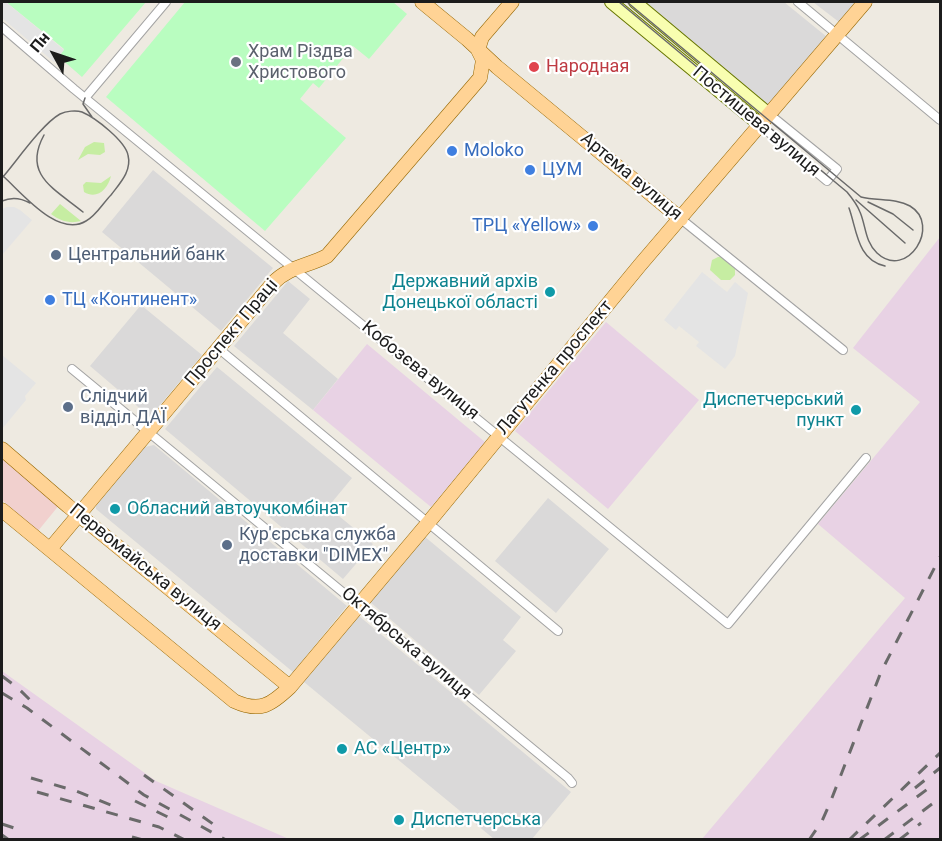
<!DOCTYPE html>
<meta charset="utf-8">
<style>
body{margin:0}
#map{position:relative;width:942px;height:841px;overflow:hidden;background:#eeeae1;font-family:Roboto,sans-serif}
canvas{display:block}
.frame{position:absolute;inset:0;border:3px solid #1c1c1c;pointer-events:none}
.north{position:absolute;left:24px;top:24px;width:60px;height:60px;-webkit-text-stroke:4px #fff;paint-order:stroke;rotate:310deg;font-size:16px;font-weight:700;line-height:24px;text-align:center;color:#1c1c1c}
.north::after{content:'';display:block;margin:auto;width:21px;height:27px;background:#1c1c1c;clip-path:polygon(50% 0,100% 100%,50% 72%,0 100%)}
</style>
<div id="map">
<canvas width="942" height="841"></canvas>
<div class="frame"></div>
<div class="north">Пн</div>
</div>
<script>
const context = document.querySelector('canvas').getContext('2d');
context.lineJoin = 'round';
function paint(path, color) {
  context.fillStyle = color;
  context.fill(path, 'evenodd');
}
function strokePath(path, color, width, dash) {
  context.strokeStyle = color;
  context.lineWidth = width;
  context.lineCap = dash ? 'butt' : 'round';
  context.setLineDash(dash || []);
  context.stroke(path);
}
function write(font, color, halo, rows, align = 'center') {
  context.font = font + ' Roboto,sans-serif';
  context.lineWidth = 4.5;
  context.setLineDash([]);
  context.textBaseline = 'middle';
  context.strokeStyle = halo;
  context.fillStyle = color;
  for (const [text, x, y, turn = 0] of rows) {
    context.save();
    context.translate(x, y);
    context.rotate((+turn || 0) * Math.PI / 180);
    context.textAlign = isNaN(turn) ? turn : align;
    if (halo) context.strokeText(text, 0, 0);
    context.fillText(text, 0, 0);
    context.restore();
  }
}
paint(new Path2D(`
 M639,2H784L827,37L769,105Z
 M813,2H856L839,22Z
 M153,170L273,268L221,331L102,232Z
 M288,281L310,299L283,333L338,379L313,410L234,346Z
 M141,305L202,355L150,417L90,366Z
 M217,367L352,478L328,507L373,544L343,579L165,429Z
 M154,445L347,606L293,672L96,509V506L145,447Z
 M548,498L609,549L556,613L495,561Z
 M424,536L521,617L503,640L516,651L479,695L370,602Z
 M359,616L571,792L532,839H494L304,682Z`), '#dad9d9');
paint(new Path2D(`
 M2,456L60,504L38,531L2,500Z`), '#f1d0ce');
paint(new Path2D(`
 M940,237V839H702L905,598L818,524L920,402L853,348Z
 M606,322L699,400L608,509L515,431Z
 M367,344L485,442L431,507L313,410Z
 M2,671L156,781L289,839H2Z`), '#e8d2e4');
paint(new Path2D(`
 M94,142L104,143L105,152L100,155L88,154L78,160L85,147Z
 M111,176C108,189 97,200 84,192L83,185L86,182L101,183Z
 M60,204L81,221C70,224 60,221 51,214Z
 M718,257H721L735,269V275L730,280H721L710,270L712,260Z`), '#c6eda2');
paint(new Path2D(`
 M6,2H146L82,77L59,57L64,49Z
 M185,2H393L407,14L369,59L353,46L319,88L313,83L300,99L346,138L265,231L106,97Z`), '#b9fdc0');
paint(new Path2D(`
 M2,2H6L64,50L54,62L2,18Z
 M7,207H14L20,210L32,220L2,255V209Z
 M702,272L727,292L735,282L748,293L735,356L725,369L696,346L699,342L679,326L676,330L664,320Z
 M2,355L36,383L25,396L26,400L2,429Z`), '#e4e4e4');
const street = new Path2D(`
 M798,2L940,120
 M2,27L74,89L728,624L866,458
 M85,98L166,2
 M760,125L827,181L837,169L769,114
 M681,219L843,350
 M218,348L558,631
 M72,369L568,778L572,783`);
const secondary = new Path2D(`
 M611,2L760,125
 M635,2L769,114`);
const primary = new Path2D(`
 M422,2L467,39L497,67L681,219
 M478,50L482,37L512,2
 M2,449L68,506L290,687
 M2,510L234,701C260,713 271,705 290,687L428,523L640,265L865,2
 M50,549L273,283C288,267 308,266 327,256L480,78L483,60L478,50`);
strokePath(street, '#a3a3a3', 10);
strokePath(secondary, '#677600', 14);
strokePath(primary, '#946600', 15);
strokePath(street, '#fff', 8);
strokePath(secondary, '#f8feb0', 12);
strokePath(primary, '#ffd395', 14);
strokePath(new Path2D(`
 M619,2L847,192C852,198 857,204 860,212C866,226 865,242 877,253C907,281 942,225 910,206C896,198 877,201 861,197L627,2
 M85,98L83,104L92,117
 M44,135C22,175 55,189 83,212
 M2,178C16,162 42,124 60,114C66,111 76,110 82,112C96,118 125,141 128,155C132,171 120,183 111,195C103,203 96,216 86,221C58,238 22,193 3,176L2,175
 M856,200L905,243
 M2,201C11,197 21,198 30,203
 M868,202L893,214L913,230
 M849,208C857,230 857,260 885,266`), '#6a6a6a', 1.5);
strokePath(new Path2D(`
 M2,676L18,688L37,707
 M2,693L27,708L144,795L226,840
 M144,775L213,824
 M31,778L76,791L113,806
 M915,788L940,768
 M37,792L159,827L185,840
 M135,801L172,819
 M2,824L23,831
 M2,835L9,840
 M132,837L143,840
 M809,840L822,821L830,803L881,672L940,557
 M849,840L940,753
 M859,840L929,788
 M884,840L940,798
 M899,840L921,823`), '#6a6a6a', 3, [12, 12]);
for (const [x, y, r, color] of [
 [236,62,6,"#6b7280"],
 [534,67,6,"#e0444e"],
 [452,151,6,"#3f7fe0"],
 [530,170,6,"#3f7fe0"],
 [593,226,6,"#3f7fe0"],
 [56,255,6,"#5c6f8a"],
 [550,292,6,"#0f9aa8"],
 [50,300,6,"#3f7fe0"],
 [68,407,6,"#5c6f8a"],
 [856,410,6,"#0f9aa8"],
 [115,509,6,"#0f9aa8"],
 [227,545,6,"#5c6f8a"],
 [342,749,6,"#0f9aa8"],
 [399,820,6,"#0f9aa8"]
]) {
  const dot = new Path2D();
  dot.arc(x, y, r, 0, 2 * Math.PI);
  context.fillStyle = color;
  context.fill(dot);
  strokePath(dot, '#fff', 2);
}
write('18px', '#5b616d', '#fff', [
 ["Храм Різдва",248,52],
 ["Христового",248,73]
], 'left');
write('18px', '#be3a42', '#fff', [
 ["Народная",546,67]
], 'left');
write('18px', '#1c1c1c', '#fff', [
 ["Постишева вулиця",756,122,40],
 ["Артема вулиця",631,177,40],
 ["Проспект Праці",232,333,-50],
 ["Лагутенка проспект",555,368,-50],
 ["Кобозєва вулиця",420,371,39],
 ["Первомайська вулиця",145,568,39],
 ["Октябрська вулиця",406,644,40]
]);
write('18px', '#366cbe', '#fff', [
 ["Moloko",464,151],
 ["ЦУМ",542,170],
 ["ТРЦ «Yellow»",581,226,"right"],
 ["ТЦ «Континент»",62,300]
], 'left');
write('18px', '#4e5e75', '#fff', [
 ["Центральний банк",68,255],
 ["Слідчий",80,397],
 ["відділ ДАЇ",80,418],
 ["Кур'єрська служба",239,535],
 ["доставки \"DIMEX\"",239,556]
], 'left');
write('18px', '#0d838f', '#fff', [
 ["Державний архів",538,282,"right"],
 ["Донецької області",538,303,"right"],
 ["Диспетчерський",844,400,"right"],
 ["пункт",844,421,"right"],
 ["Обласний автоучкомбінат",127,509],
 ["АС «Центр»",354,749],
 ["Диспетчерська",411,820]
], 'left');
</script>
